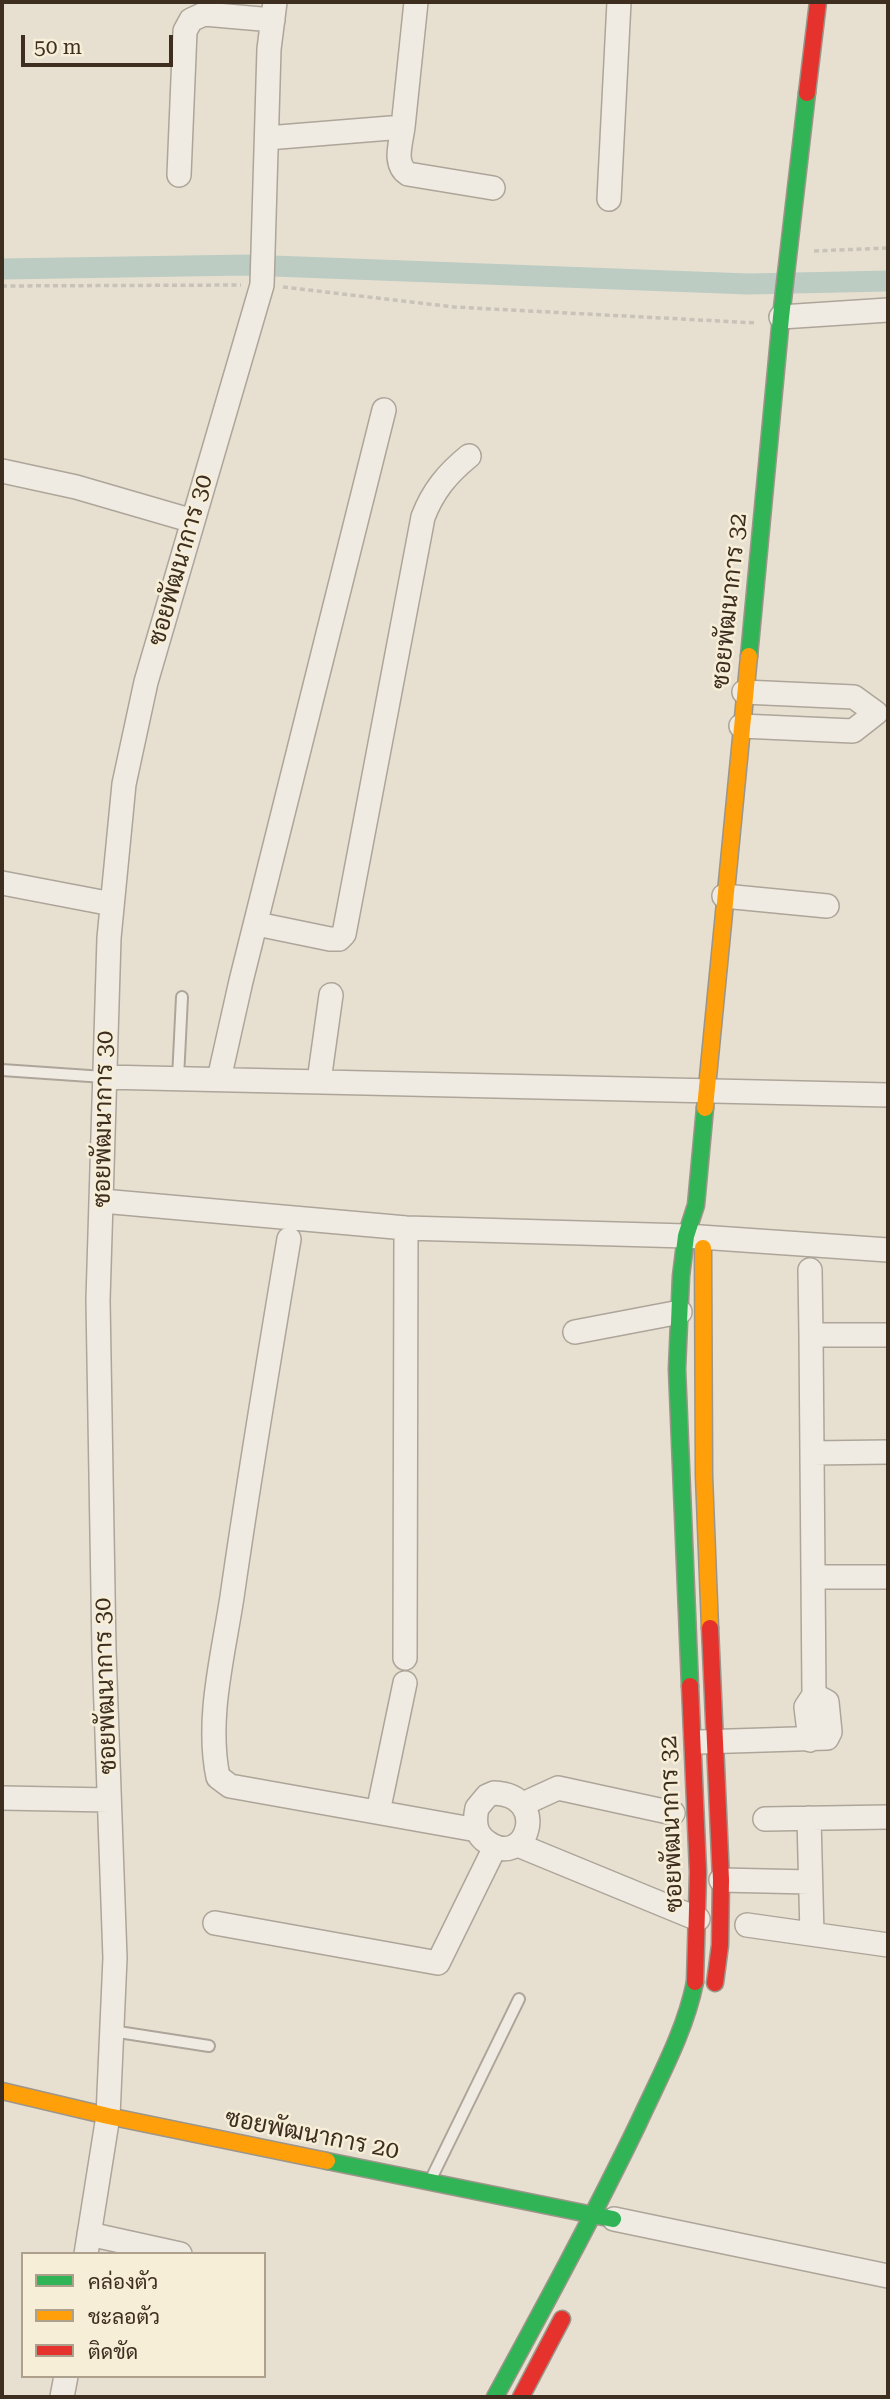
<!DOCTYPE html>
<meta charset="utf-8">
<style>
body{margin:0}
#map{position:relative;width:890px;height:2399px;overflow:hidden;background:#e7e0d1;font-family:"Roboto Serif",Sarabun,serif}
canvas{display:block}
.frame{position:absolute;inset:0;border:4px solid #3d2e20;pointer-events:none}
.legend{position:absolute;left:21px;top:2252px;width:245px;height:126px;box-sizing:border-box;background:#f7eed8;border:2px solid #ada18e;margin:0;padding:9px 12px;list-style:none;font-size:21px;color:#3d2e20}
.legend li{display:flex;align-items:center;gap:14px;height:35px}
.legend b{width:35px;border:2px solid #ada18e}
.scale{position:absolute;left:21px;top:35px;width:152px;height:32px;box-sizing:border-box;border:4px solid #3d2e20;border-top:0;padding-left:9px;font-size:21px;line-height:24px;white-space:nowrap;color:#3d2e20;-webkit-text-stroke:5px #f7eed8;paint-order:stroke}
</style>
<div id="map">
<canvas width="890" height="2399"></canvas>
<div class="frame"></div>
<ul class="legend">
<li><b style="height:9px;background:#30b455"></b>คล่องตัว</li>
<li><b style="height:9px;background:#ff9f0a"></b>ชะลอตัว</li>
<li><b style="height:9px;background:#e5322d"></b>ติดขัด</li>
</ul>
<div class="scale">50 m</div>
</div>
<script>
const context = document.querySelector('canvas').getContext('2d');
context.lineJoin = 'round';
function strokePath(path, color, width, dash) {
  context.strokeStyle = color;
  context.lineWidth = width;
  context.lineCap = dash ? 'butt' : 'round';
  context.setLineDash(dash || []);
  context.stroke(path);
}
function write(font, color, halo, rows, align = 'center') {
  context.font = font + ' "Roboto Serif",Sarabun,serif';
  context.lineWidth = 5;
  context.setLineDash([]);
  context.textBaseline = 'middle';
  context.strokeStyle = halo;
  context.fillStyle = color;
  for (const [text, x, y, turn = 0] of rows) {
    context.save();
    context.translate(x, y);
    context.rotate((+turn || 0) * Math.PI / 180);
    context.textAlign = isNaN(turn) ? turn : align;
    if (halo) context.strokeText(text, 0, 0);
    context.fillText(text, 0, 0);
    context.restore();
  }
}
strokePath(new Path2D(`
 M2,269L247,265L748,284L888,281`), '#bcccc2', 21);
const lane = new Path2D(`
 M2,1070L104,1077
 M178,1078L182,997
 M112,2031L209,2046
 M431,2179L519,1999`);
const street = new Path2D(`
 M403,127L416,2
 M267,138L403,127C401,143 393,164 408,174L493,188
 M179,175L185,31L191,20L204,14L273,20
 M609,199L619,2
 M781,317L888,310
 M2,471L76,487L193,521
 M741,726L853,731L876,713L854,697L744,692
 M2,883L112,904
 M724,896L827,906
 M257,924L330,939H339L344,934L423,517C433,491 447,474 469,456
 M104,1077L888,1095
 M219,1079L241,981L384,410
 M319,1081L331,995
 M102,1201L406,1228L686,1236L888,1250
 M289,1239C269,1358 249,1478 232,1597C223,1656 206,1719 218,1777L230,1786L477,1830
 M810,1270L811,1335H888
 M575,1332L680,1312
 M812,1453L888,1452
 M813,1577H888
 M405,1658L406,1228
 M810,1740L806,1707L814,1695L811,1335
 M700,1742L827,1738L830,1732L827,1702L814,1695
 M494,1793C551,1795 527,1871 487,1842C475,1834 474,1822 477,1808L487,1796Z
 M2,1798L109,1800
 M523,1804L558,1788L673,1813
 M378,1812L405,1683
 M809,1818L812,1934
 M765,1819L888,1817
 M518,1845L698,1919
 M721,1880L810,1882
 M215,1923L438,1963L495,1847
 M747,1925L888,1945
 M614,2219L888,2276
 M89,2234L180,2254
 M86,2254L108,2116L115,1958L104,1650L98,1300L109,938L124,784L146,682L262,285L269,49L275,2
 M62,2397L66,2376`);
const fast = new Path2D(`
 M749,656L781,317L807,93
 M690,1686L677,1369L681,1276L686,1236L696,1205L705,1108
 M327,2161L613,2219
 M495,2397C544,2307 593,2217 638,2124C659,2078 685,2032 695,1982`);
const slow = new Path2D(`
 M705,1108L749,656
 M703,1248L704,1476L710,1628
 M2,2091L108,2116L327,2161`);
const jam = new Path2D(`
 M807,93L818,2
 M710,1628L721,1880L720,1945L715,1983
 M690,1686L698,1872L695,1982
 M521,2397L562,2319`);
strokePath(lane, '#ada599', 14);
strokePath(street, '#ada599', 26);
strokePath(fast, '#9c958a', 19);
strokePath(slow, '#9c958a', 19);
strokePath(jam, '#9c958a', 19);
strokePath(new Path2D(`
 M814,251L888,248
 M2,286L241,285
 M283,287L454,307L757,323`), '#c8c2b9', 3.5, [5, 3.5]);
strokePath(lane, '#efebe3', 10);
strokePath(street, '#efebe3', 23);
strokePath(fast, '#30b455', 16);
strokePath(slow, '#ff9f0a', 16);
strokePath(jam, '#e5322d', 16);
write('24px', '#3d2e20', '#f7eed8', [
 ["ซอยพัฒนาการ 30",181,560,-74],
 ["ซอยพัฒนาการ 32",730,601,-84],
 ["ซอยพัฒนาการ 30",104,1119,-89],
 ["ซอยพัฒนาการ 30",106,1686,-92],
 ["ซอยพัฒนาการ 32",672,1824,-92],
 ["ซอยพัฒนาการ 20",312,2135,11]
]);
</script>
